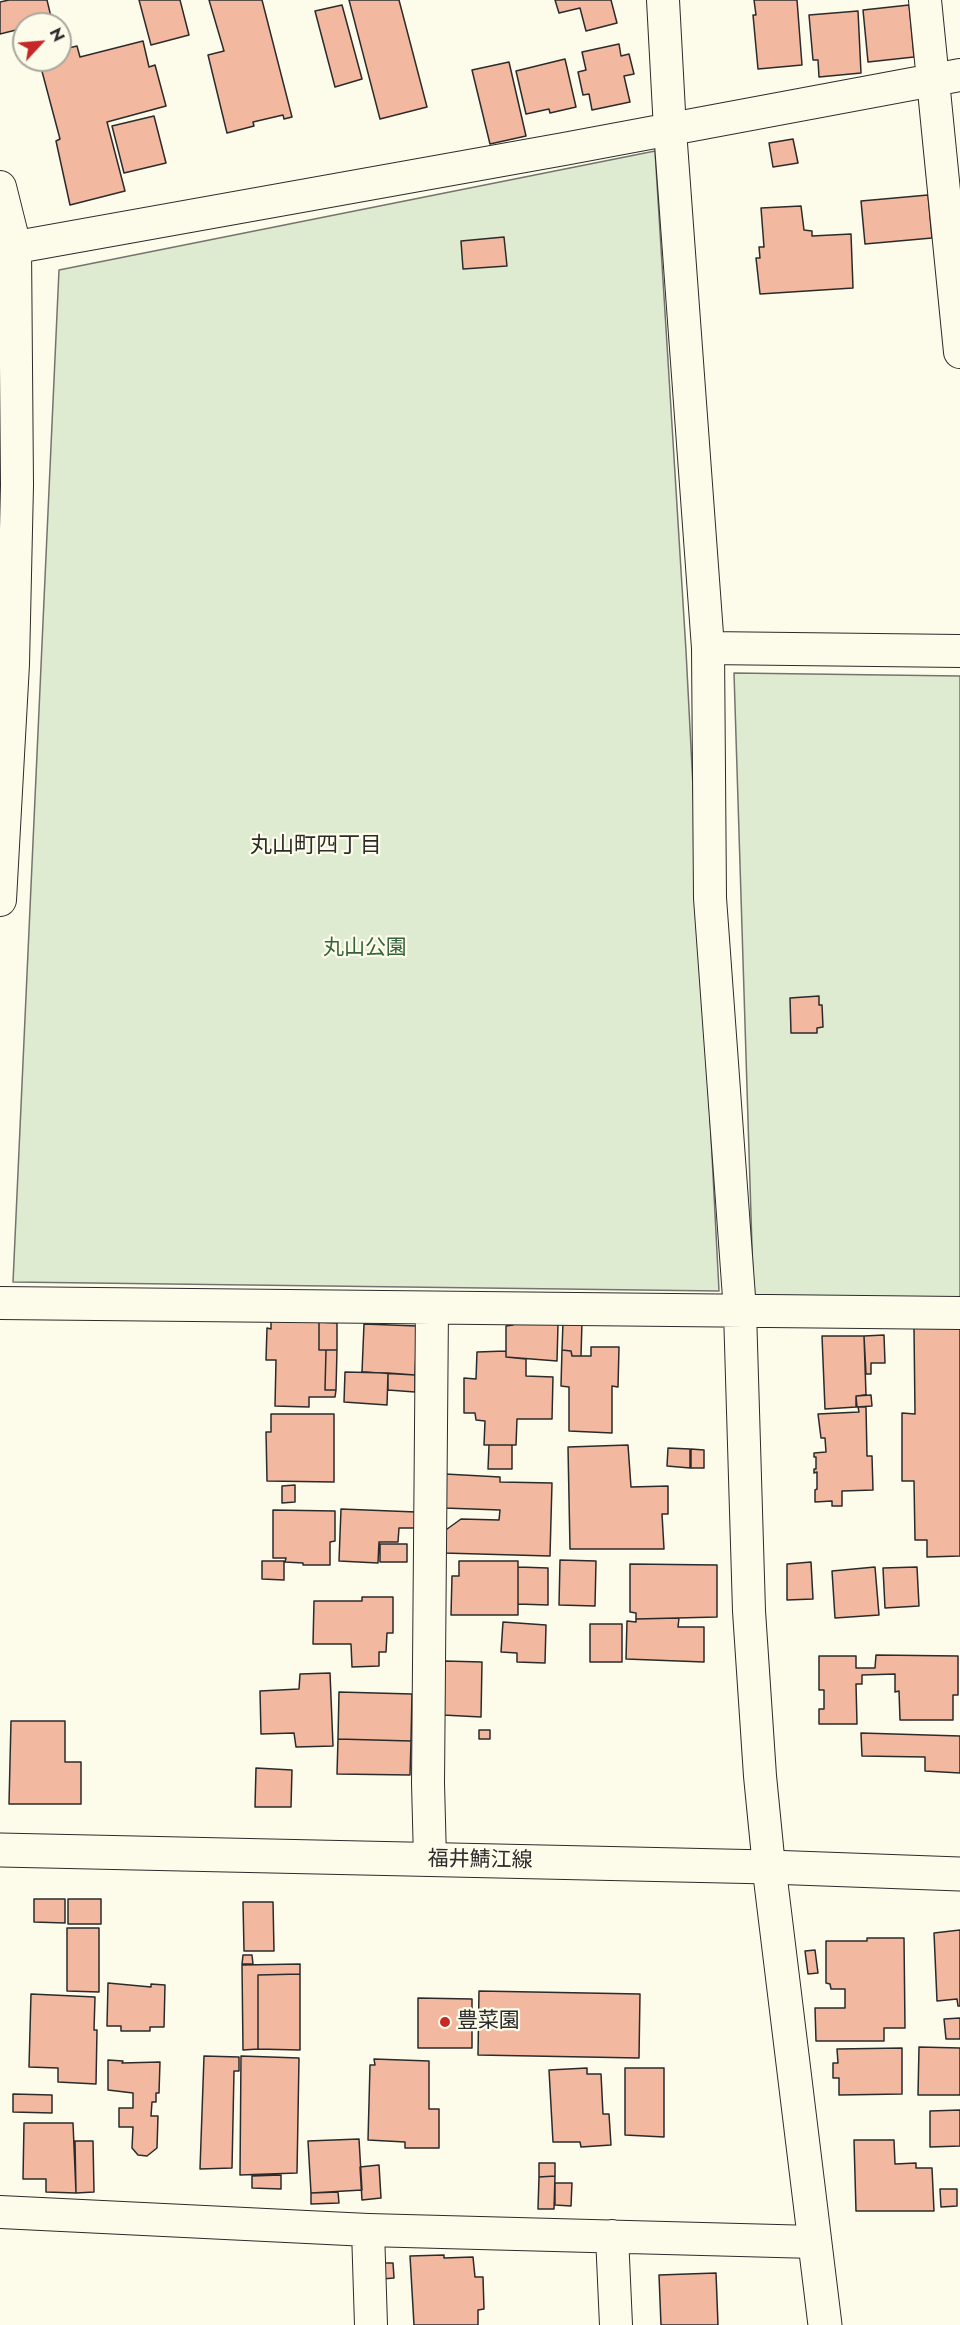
<!DOCTYPE html>
<meta charset="utf-8">
<style>
body{margin:0}
#map{position:relative;width:960px;height:2325px;overflow:hidden;background:#fdfbea;font-family:Jost,sans-serif}
canvas{display:block}
.north{position:absolute;left:12px;top:12px;width:60px;height:60px;box-sizing:border-box;background:#fdfbea;border:2px solid #a9a89e;border-radius:50%;rotate:64deg;font-size:16px;font-weight:700;line-height:24px;text-align:center;color:#2b2b2b}
.north::after{content:'';display:block;margin:auto;width:21px;height:27px;background:#c62828;clip-path:polygon(50% 0,100% 100%,50% 72%,0 100%)}
</style>
<div id="map">
<canvas width="960" height="2325"></canvas>
<div class="north">N</div>
</div>
<script>
const context = document.querySelector('canvas').getContext('2d');
context.lineJoin = 'round';
function paint(path, color) {
  context.fillStyle = color;
  context.fill(path, 'evenodd');
}
function strokePath(path, color, width, dash) {
  context.strokeStyle = color;
  context.lineWidth = width;
  context.lineCap = dash ? 'butt' : 'round';
  context.setLineDash(dash || []);
  context.stroke(path);
}
function write(font, color, halo, rows, align = 'center') {
  context.font = font + ' Jost,"Noto Sans JP",sans-serif';
  context.lineWidth = 4.5;
  context.setLineDash([]);
  context.textBaseline = 'middle';
  context.strokeStyle = halo;
  context.fillStyle = color;
  for (const [text, x, y, turn = 0] of rows) {
    context.save();
    context.translate(x, y);
    context.rotate((+turn || 0) * Math.PI / 180);
    context.textAlign = isNaN(turn) ? turn : align;
    if (halo) context.strokeText(text, 0, 0);
    context.fillText(text, 0, 0);
    context.restore();
  }
}
const green = new Path2D(`
 M655,151L686,651L719,1291L13,1282L59,270Z
 M734,673L960,676V1313L754,1311Z`);
paint(green, '#deebd1');
strokePath(green, '#74746e', 1.5);
const building = new Path2D(`
 M9,0H47L52,21L41,24H24V28L0,34V2Z
 M139,0H180L189,35L151,45Z
 M209,0H262L292,117L284,119L283,115L253,122L254,126L227,133L208,55L224,51Z
 M349,0H399L427,107L380,119Z
 M555,0H611L617,23L586,31L580,8L559,13Z
 M754,0H797L802,65L758,69L753,15H756Z
 M342,5L362,79L335,87L315,11Z
 M909,5L914,57L868,62L863,10Z
 M858,11L861,73L819,77L818,60H813L809,15Z
 M143,41L149,67L155,65L166,106L107,122L125,191L70,205L56,141L60,139L39,60H60V50L77,46L80,57Z
 M619,44L621,56L629,54L634,74L624,76L630,102L592,110L589,94L583,95L578,72L586,70L582,52Z
 M565,59L576,107L550,113L549,109L526,114L516,71Z
 M509,62L526,136L490,144L472,70Z
 M154,116L166,163L124,173L112,126Z
 M793,139L798,163L773,167L769,143Z
 M928,195L932,238L865,244L861,201Z
 M801,206L804,230L812,231V236L851,234L853,288L760,294L756,258H760L759,247H764L761,208Z
 M504,237L507,266L463,269L461,241Z
 M819,996V1005H822L823,1027L817,1028V1033H791L790,998Z
 M271,1321L319,1322V1350H326L325,1390H336L335,1397H309V1407L275,1406L276,1360H266L267,1328L271,1329Z
 M319,1322L337,1323V1350H319Z
 M513,1322L558,1324L557,1361L506,1357V1326L513,1325Z
 M563,1322H582L581,1356H572L571,1351L562,1350Z
 M364,1324L417,1326L415,1375L362,1372Z
 M960,1327V1556L927,1557V1540H915L914,1481H902V1413L915,1414L914,1328Z
 M884,1335L885,1363H871V1374H866L864,1336Z
 M822,1336H864L866,1395L856,1396V1407L825,1409Z
 M591,1347H619L618,1387L612,1386V1433L569,1431V1387L561,1386L562,1350L571,1351L572,1356H591Z
 M326,1350H337L336,1390H325Z
 M506,1351V1357L526,1359V1376L553,1377L552,1419H517L516,1445H484L485,1421L476,1420L475,1413H464V1378L476,1379L477,1352Z
 M345,1372L388,1373L387,1405L344,1402Z
 M388,1373L415,1375V1392L388,1390Z
 M871,1395L872,1406L857,1407L856,1396Z
 M858,1407H866L867,1456H872L873,1490L842,1491V1506H832V1501L815,1502V1490L817,1489V1472L814,1473V1469H816V1457H814V1453L826,1452L825,1438H821L818,1414L859,1412Z
 M271,1414H334V1482L267,1481L266,1432H271Z
 M489,1445H512V1469H488Z
 M628,1445L631,1487L668,1486V1514H662L664,1549H570L568,1447Z
 M668,1448L690,1449V1468L667,1466Z
 M691,1449L704,1450V1468H691Z
 M445,1474L500,1477V1482L552,1483L550,1556L443,1553V1532L461,1519L499,1520L500,1510L444,1508Z
 M295,1485V1502L282,1503V1486Z
 M341,1509L416,1512V1528H399L398,1542H379L378,1563L339,1561Z
 M273,1510L335,1511V1541L330,1542V1565H303V1563L285,1562L286,1558H273Z
 M380,1544H407V1562H380Z
 M560,1560L596,1561L595,1606L559,1605Z
 M262,1561H284V1580L262,1579Z
 M459,1561H518V1615H451L452,1576H459Z
 M811,1562L813,1599L787,1600V1564Z
 M630,1564L717,1565V1617L636,1619V1613L630,1612Z
 M518,1567L548,1568V1605L518,1604Z
 M875,1567L879,1615L835,1618L832,1571Z
 M917,1567L919,1606L885,1608L883,1568Z
 M362,1597H393V1633H387L386,1652H379V1666L352,1667L351,1644H313L314,1601H362Z
 M679,1618L678,1627H704V1662L626,1659L627,1621L636,1622V1619Z
 M503,1622L546,1625L545,1663L517,1662V1653L501,1652Z
 M590,1624H622V1662H590Z
 M876,1655L958,1656V1695H953V1720H900L899,1691L895,1692V1674L862,1675V1684H856L857,1724H819V1709H824V1690H819V1656H856V1668H875Z
 M444,1661L482,1662L481,1717L443,1715Z
 M330,1673L333,1746L296,1747L294,1733L261,1734L260,1691L299,1689L300,1674Z
 M339,1692L412,1694L411,1741L338,1739Z
 M11,1721H65V1762H81V1804H9Z
 M479,1730H490V1739H479Z
 M861,1733L960,1736V1773L925,1771V1757L862,1756Z
 M338,1739L411,1741L410,1775L337,1774Z
 M256,1768L292,1770L291,1807H255Z
 M34,1899H65V1923L34,1922Z
 M68,1899H101V1924H68Z
 M243,1902H273L274,1951H244Z
 M67,1928H99V1992L67,1991Z
 M960,1930V2006H958L957,1999L937,2001L934,1933Z
 M867,1938H904L905,2028H884V2041H816L815,2008H845V1989H831L830,1984L826,1983V1941H867Z
 M815,1950L818,1973L808,1974L805,1951Z
 M243,1955H252L253,1964H242Z
 M300,1964V1974L258,1975V2049L243,2050L242,1965Z
 M300,1974V2050L258,2049V1975Z
 M108,1983L151,1987V1984L165,1985L164,2027H150V2031H121V2026H107Z
 M479,1991L640,1994L639,2058L478,2055Z
 M31,1994L95,1997L94,2030H97L96,2084L58,2082V2068L29,2067Z
 M418,1998L472,1999V2048H418Z
 M960,2018V2039H946L944,2019Z
 M919,2047L960,2048V2095H918Z
 M902,2048V2094L839,2095V2078H833V2063H838L837,2049Z
 M204,2056L239,2057V2071H234L232,2168L200,2169Z
 M241,2056L299,2058L297,2173L240,2175Z
 M374,2059L429,2061V2109H439V2148H405V2142L368,2140L370,2065H375Z
 M108,2060L123,2061L122,2063L160,2062L159,2093H156V2102H152L151,2116H158L157,2148L147,2156L138,2155L132,2148L133,2127H119V2108H133V2093L108,2090Z
 M587,2068V2074H601L603,2114H609L611,2145L581,2147L580,2142H553L549,2070Z
 M625,2068H664V2137L625,2135Z
 M13,2094L52,2095V2113L13,2112Z
 M960,2110V2146L930,2147V2111Z
 M24,2123H73L76,2193L46,2192V2179H23Z
 M359,2139L362,2190L311,2193L308,2141Z
 M854,2140H894L895,2164L916,2163V2168H932L934,2211H856Z
 M75,2141H93L94,2192L76,2193Z
 M539,2163H555V2176L539,2177Z
 M379,2165L381,2198L362,2200L360,2167Z
 M281,2175V2189L252,2188V2176Z
 M555,2176L554,2209H538L539,2177Z
 M555,2183H572L571,2206L555,2205Z
 M940,2189H957V2206L941,2207Z
 M338,2192L339,2203L311,2204V2193Z
 M444,2255V2258L473,2257L475,2277H483L484,2309L478,2310V2325H414L410,2256Z
 M382,2263H393L394,2278L382,2279Z
 M716,2273L718,2325H661L659,2275Z`);
paint(building, '#f2b8a0');
strokePath(building, '#2b2b2b', 1.5);
const minor = new Path2D(`
 M663,0L670,130L708,648L710,898L740,1311L749,1611L760,1776L769,1867
 M925,0L960,352
 M0,187L15,247L17,485L13,664L0,900
 M0,250L564,149L960,75
 M708,648L960,651
 M0,1303L960,1313
 M430,1859L428,1783L432,1308
 M0,2212L368,2230L814,2242
 M368,2230L371,2325
 M612,2236L616,2325`);
const tertiary = new Path2D(`
 M769,1867L825,2325`);
const secondary = new Path2D(`
 M0,1850L769,1867L960,1874`);
strokePath(minor, '#2b2b2b', 34);
strokePath(tertiary, '#2b2b2b', 35);
strokePath(secondary, '#2b2b2b', 35);
strokePath(minor, '#fdfbea', 32);
strokePath(tertiary, '#fdfbea', 33);
strokePath(secondary, '#fdfbea', 33);
for (const [x, y, r, color] of [
 [445,2022,6,"#c62828"]
]) {
  const dot = new Path2D();
  dot.arc(x, y, r, 0, 2 * Math.PI);
  context.fillStyle = color;
  context.fill(dot);
  strokePath(dot, '#fdfbea', 2);
}
write('21px', '#34623c', '#fdfbea', [
 ["丸山公園",365,949]
]);
write('21px', '#2b2b2b', '#fdfbea', [
 ["福井鯖江線",480,1861,1]
]);
write('21px', '#2b2b2b', '#fdfbea', [
 ["豊菜園",457,2022]
], 'left');
write('22px', '#2b2b2b', '#fdfbea', [
 ["丸山町四丁目",316,847]
]);
</script>
